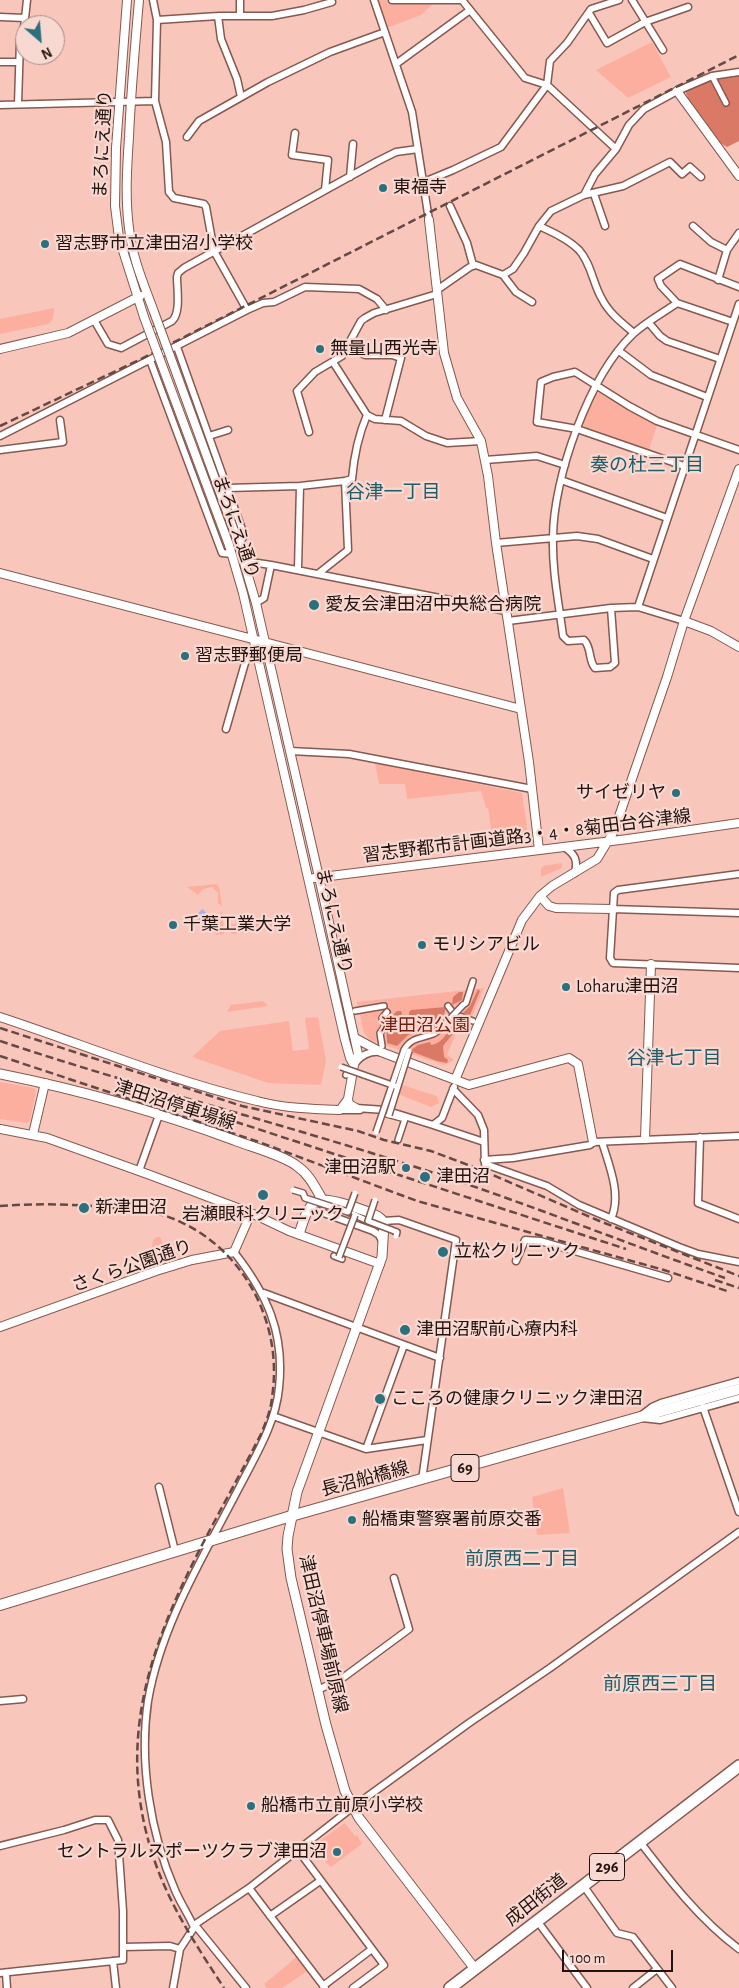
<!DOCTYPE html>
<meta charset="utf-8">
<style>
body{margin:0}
#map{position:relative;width:739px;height:1988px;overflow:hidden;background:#f9c6bc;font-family:"Alegreya Sans",sans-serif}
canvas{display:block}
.north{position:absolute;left:15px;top:15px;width:50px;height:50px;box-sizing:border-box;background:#f8d9d2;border:1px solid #a38984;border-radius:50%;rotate:153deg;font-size:14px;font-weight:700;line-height:20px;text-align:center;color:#23120e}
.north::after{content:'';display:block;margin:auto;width:18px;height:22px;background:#2a707d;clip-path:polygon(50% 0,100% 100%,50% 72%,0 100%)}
.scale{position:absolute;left:562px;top:1950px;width:111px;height:22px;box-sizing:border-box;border:2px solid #23120e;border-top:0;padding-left:6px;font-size:15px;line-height:18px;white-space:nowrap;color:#23120e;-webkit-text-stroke:4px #f8d9d2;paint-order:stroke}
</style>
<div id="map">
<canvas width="739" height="1988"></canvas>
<div class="north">N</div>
<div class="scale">100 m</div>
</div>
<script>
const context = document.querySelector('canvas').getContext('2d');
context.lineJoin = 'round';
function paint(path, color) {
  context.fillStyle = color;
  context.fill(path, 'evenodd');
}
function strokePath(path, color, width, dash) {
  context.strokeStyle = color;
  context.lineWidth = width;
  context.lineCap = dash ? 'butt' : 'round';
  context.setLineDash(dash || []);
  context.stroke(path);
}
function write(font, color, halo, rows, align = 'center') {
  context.font = font + ' "Alegreya Sans","Noto Sans JP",sans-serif';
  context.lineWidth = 4.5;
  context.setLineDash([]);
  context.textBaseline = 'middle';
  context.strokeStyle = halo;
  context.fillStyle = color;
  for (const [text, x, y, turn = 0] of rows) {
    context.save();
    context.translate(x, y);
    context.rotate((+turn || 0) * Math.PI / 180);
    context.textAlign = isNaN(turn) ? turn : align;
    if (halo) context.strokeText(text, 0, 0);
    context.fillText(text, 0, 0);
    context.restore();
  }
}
paint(new Path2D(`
 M373,0L436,1L421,15L387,28L378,3Z
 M652,42L671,77L628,98L596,70Z
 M54,308C54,315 54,320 48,324L0,334V319Z
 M599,393L657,425L649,450L585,429L583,422L593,394Z
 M375,763L522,793L528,834L525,839L497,842L495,829H491L488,808H486L481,791L407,799L405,784H379Z
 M562,863V868L541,877V869L543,866Z
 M216,884L219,887L222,906L218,903V893L212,887L203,889L198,895L187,887Z
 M222,911L224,934L217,935L209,928Z
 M272,919L273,929L232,934L228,930L227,925Z
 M484,988L465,1033L457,1031L447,1055L454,1060L444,1065L370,1040L364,1033L357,1002Z
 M263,1001L268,1006L227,1012L231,1005Z
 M318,1017L326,1061L321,1085L268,1083L192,1057L220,1031L289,1021L293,1051L309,1049L305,1018Z
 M0,1082L34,1088L36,1091L30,1121L27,1123L0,1119Z
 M402,1085L437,1096L439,1103L431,1107L398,1094Z
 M157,1237H160L170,1258L166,1261L156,1260L152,1248L153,1240Z
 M563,1488L570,1533L537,1535L532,1497Z
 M345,1823L355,1836L357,1835L362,1844L331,1867L325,1862L328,1860L317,1843Z
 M298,1956L309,1970L282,1988H267L264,1984Z`), '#fdaf9f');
paint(new Path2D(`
 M726,71L739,73V141L727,147L717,141L690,103L685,91Z
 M478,989L480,991L470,1015L463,1013L470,1006Z
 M459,992H463L462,1000L452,1005L453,997Z
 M445,1007C446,1019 438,1027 426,1030L423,1024L409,1016V1012L411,1010Z
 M397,1011H401L402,1013L398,1024V1029L403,1030L410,1027L418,1031L408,1035L397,1046L387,1043C387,1035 385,1029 391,1023L390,1017Z
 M459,1018L463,1021L465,1028L456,1030L443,1046L444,1057L448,1060L447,1063L437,1061L410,1051L418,1045L430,1042L431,1045C446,1043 448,1026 459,1018Z`), '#db7967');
paint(new Path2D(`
 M202,909L208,914L207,916L209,918L204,925L197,919L198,918L196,916Z`), '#a0b3f7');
const pedestrian = new Path2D(`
 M712,76L726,103
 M463,1005L466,1003L473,981
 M448,1006L454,1014L473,1021
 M355,1011L384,1006
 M382,1046L380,1033L385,1026L382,1018L387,1012
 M404,1050C411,1037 421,1039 433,1034C438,1032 442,1027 446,1023
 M346,1075L348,1070
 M383,1113L405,1119L398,1140
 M348,1212L368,1221
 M334,1256L342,1259`);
const minor = new Path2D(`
 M153,0L157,20L155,101L166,142L169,192L174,198L204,204L206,207L214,251L247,310
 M374,0L412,112L429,220
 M392,0H462L525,78L547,85L616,149
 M632,0L663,50
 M589,13L607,43L645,22L688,7
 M240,15V0
 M218,16L221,39L237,79L241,97
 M0,17L25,18
 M157,20L218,16H272L304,10L332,2L331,0
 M0,62H19
 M396,64L470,10
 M18,104L20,41L23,37L27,0
 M0,105L155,101
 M295,133L292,155L328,160L325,190
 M187,137L199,121L268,82L330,52L385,32
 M350,177L353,144
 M424,182L453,170L501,147L547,85L550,61L567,43L591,9L619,0
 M594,194L605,226
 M584,195L623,186L670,162L682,174L690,167L701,177
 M450,206L467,243L473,265
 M539,226C552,232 568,239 579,250C591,263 593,284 602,299C609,313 622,323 634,333
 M693,226L711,242L727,250
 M503,275L513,269L524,253L539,226L551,211L584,195L595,174L616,149L629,125L644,109L677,91L712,76L739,72
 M718,280L727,250L739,233
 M437,290L470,267L476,265L503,275L516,292L532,302
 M94,320L108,344L121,348L172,321C181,313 177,289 177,277L178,273L184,268L378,161L396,152L418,149
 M733,322L677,303L661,286L658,279L680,264L739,287
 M649,323L660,336L667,341L720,359
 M177,347L244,535L239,545
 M348,347L365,355H392L401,358L385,420
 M619,351L651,375L707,397
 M150,360L222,553L232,554
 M333,362L367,415L375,419L401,421L426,436L447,443L481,441
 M309,432L297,391L315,372L342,356L361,321L365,318L374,313L437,294
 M0,436L247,310L263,303L274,302L305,287L359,289L377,299L386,310
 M209,436L228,430
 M0,450L63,442L60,420
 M485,460L537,456L565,465
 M684,466L577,429L537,422L541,382L553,377L575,372L629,406L657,421L739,450
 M561,480L667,518
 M227,488L300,486L345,481L352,479C354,456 358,436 367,415
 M496,543L577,536L598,539L653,559
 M244,561L271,565L264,598L256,603
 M271,565L506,611
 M298,569L300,486
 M319,573L348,550L345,481
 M638,607L739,304
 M611,608L615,663L610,667L595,668C588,660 592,648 584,640L568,641L563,636C559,604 552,571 553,538C553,478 589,376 633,334C646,322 663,313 677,303
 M508,621L611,608L638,607L684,621
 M226,729L245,663L255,648
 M290,751L349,754L532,789
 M564,847C575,854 578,860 575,873
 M739,874L618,890L614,893L610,958L613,963L739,968
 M612,909L739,913
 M356,1062C363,1054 370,1051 380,1052
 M453,1089L478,1115L484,1130L485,1164L547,1186L579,1205L679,1247L698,1254L739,1262
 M356,1108L385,1110L433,1125L442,1118L454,1087
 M340,1110H360
 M433,1125L484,1142
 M700,1137L698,1203L739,1219
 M602,1142C609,1165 622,1195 611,1219
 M484,1160L513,1158L590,1145L593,1142L739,1136
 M139,1171L159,1115
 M306,1214L314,1211H318L373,1231L379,1235L382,1241
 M383,1221L399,1220L456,1240L422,1480
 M516,1261L525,1240L540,1241L668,1278
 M264,1293L440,1358
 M703,1407L739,1512
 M643,1414L652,1407L661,1403L739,1381
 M273,1416L366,1449L427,1440
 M642,1418L660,1420L739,1398
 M366,1449L404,1345
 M159,1487L175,1551
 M318,1690L344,1677L409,1629L394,1578
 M0,1701L23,1699
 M640,1842C670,1881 700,1920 739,1949
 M0,1846L64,1830L95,1820H108L118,1840L123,1911V1960L0,1973
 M298,1850L384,1965L353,1988
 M583,1885L617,1933L633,1937L672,1988
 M249,1888L325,1988
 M270,1916L320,1881
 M538,1922L587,1988
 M195,1925L246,1988
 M194,1927C188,1914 180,1902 175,1890C150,1833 139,1762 148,1701C161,1624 205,1554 240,1486C256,1455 276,1422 279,1388C285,1333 267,1294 234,1252
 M123,1947L170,1946L180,1949
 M113,1961L116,1988
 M6,1973L7,1988
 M323,1986L372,1949
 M173,1988L180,1949L197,1923L249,1888L353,1807L469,1723L550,1668L739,1532
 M633,1988L657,1969`);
const tertiary = new Path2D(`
 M127,0L116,148L115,206L119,238L144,317
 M139,0C135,46 131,91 129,137C127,167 125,198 129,228C132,257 144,285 154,312
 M677,91L739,176
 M429,220L444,353L457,398L481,441L488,476L496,543L529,762L539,850
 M0,349L68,333L140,296
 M229,545L243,593L345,1040L350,1058L354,1065
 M0,573L521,709
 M684,621L711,631L739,647
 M314,878L628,839L739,823
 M540,896L549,906L556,908L612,909
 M0,1017C85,1045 169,1080 257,1101C283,1108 312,1109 340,1110L348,1099L354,1065L358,1054L319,877L256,603L237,539
 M355,1038L381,1052L469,1085L569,1058L578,1064L593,1142
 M455,1080L522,920L540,896L552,886L597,859L614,831L667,677L684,621L739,469
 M348,1099L349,1104L356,1108
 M0,1129L47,1138L150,1175L251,1213L289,1231L380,1264
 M33,1134L45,1083
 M645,1139L651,964
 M0,1327L156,1271L192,1260L234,1252L251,1213`);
const secondary = new Path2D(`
 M0,1074C80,1090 158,1112 234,1140C251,1147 283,1155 297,1166C309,1174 315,1187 322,1199
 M299,1234C303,1223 306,1207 317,1201C326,1196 372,1212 380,1218C383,1220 383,1221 384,1224L382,1257L297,1492L288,1536L287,1549L291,1578L326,1725L345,1791L359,1818L475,1969`);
const primary = new Path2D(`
 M0,1605L291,1516L739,1389`);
const trunk = new Path2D(`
 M450,1988L739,1766`);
strokePath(pedestrian, '#855950', 8);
strokePath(minor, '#855950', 9);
strokePath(tertiary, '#855950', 10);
strokePath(secondary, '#855950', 11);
strokePath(primary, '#855950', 12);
strokePath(trunk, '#855950', 14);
strokePath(pedestrian, '#fff', 5);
strokePath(minor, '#fff', 6);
strokePath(tertiary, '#fff', 8);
strokePath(secondary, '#fff', 9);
strokePath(primary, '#fff', 10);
strokePath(trunk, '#fff', 11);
strokePath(new Path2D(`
 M0,426L139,360L739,55
 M0,1028L242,1106L358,1131L384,1140L431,1151L479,1169L597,1220L739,1276
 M0,1041C141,1088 284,1124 425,1170C526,1203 625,1243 725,1278
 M0,1056L259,1142L417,1201L664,1270L727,1291
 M224,1118L626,1249
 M0,1206C40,1203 81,1204 121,1209C136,1210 152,1212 166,1216C241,1242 284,1321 272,1397C271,1410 266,1422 261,1434C190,1573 98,1698 155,1862C171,1908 198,1948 224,1988
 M715,1280L739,1288`), '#654944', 2.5, [8, 4]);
const pedestrianBridge = new Path2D(`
 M446,1023L463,1005
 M341,1067L395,1086
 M389,1115L409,1051
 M376,1132L404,1050
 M293,1190L303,1193L305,1198L348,1212L355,1193
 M375,1200L368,1221L397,1232L396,1236
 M339,1257L355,1215`);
const tertiaryBridge = new Path2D(`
 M154,312L237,539
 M144,317L229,545`);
strokePath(pedestrianBridge, '#855950', 8, []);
strokePath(tertiaryBridge, '#855950', 10, []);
strokePath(pedestrianBridge, '#fff', 5);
strokePath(tertiaryBridge, '#fff', 8);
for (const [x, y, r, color] of [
 [383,188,5,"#2a707d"],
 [45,244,5,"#2a707d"],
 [320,349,5,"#2a707d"],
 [314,605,6,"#2a707d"],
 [185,656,5,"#2a707d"],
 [676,793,5,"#2a707d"],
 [173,925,5,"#2a707d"],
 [422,945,5,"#2a707d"],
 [566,987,5,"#2a707d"],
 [406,1168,5,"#2a707d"],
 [425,1177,6,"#2a707d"],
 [263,1195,6,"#2a707d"],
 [84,1208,6,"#2a707d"],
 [443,1252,6,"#2a707d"],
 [405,1330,6,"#2a707d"],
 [380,1399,6,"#2a707d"],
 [352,1520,5,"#2a707d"],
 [251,1806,5,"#2a707d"],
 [337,1852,5,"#2a707d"]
]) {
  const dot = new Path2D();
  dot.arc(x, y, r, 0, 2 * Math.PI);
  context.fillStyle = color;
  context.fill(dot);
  strokePath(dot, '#f8d9d2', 2);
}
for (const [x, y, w] of [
 [465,1468,28],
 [607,1867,35]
]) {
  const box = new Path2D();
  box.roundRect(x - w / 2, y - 13.5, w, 27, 4);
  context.fillStyle = '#f8d9d2';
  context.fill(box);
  strokePath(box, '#23120e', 1);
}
write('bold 16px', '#23120e', null, [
 ["69",465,1468],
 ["296",607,1867]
]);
write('18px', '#23120e', '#f8d9d2', [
 ["まろにえ通り",103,144,-87],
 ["まろにえ通り",236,527,71],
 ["習志野都市計画道路3・4・8菊田台谷津線",527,836,-7],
 ["まろにえ通り",334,921,77],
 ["津田沼停車場線",175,1105,18],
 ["さくら公園通り",132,1266,-19],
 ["長沼船橋線",365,1479,-15],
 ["津田沼停車場前原線",323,1634,77],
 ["成田街道",536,1900,-38]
]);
write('18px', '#23120e', '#f8d9d2', [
 ["東福寺",393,188],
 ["習志野市立津田沼小学校",55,244],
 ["無量山西光寺",330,349],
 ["愛友会津田沼中央総合病院",325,605],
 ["習志野郵便局",195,656],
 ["サイゼリヤ",666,793,"right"],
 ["千葉工業大学",183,925],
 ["モリシアビル",432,945],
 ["Loharu津田沼",576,987],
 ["津田沼駅",396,1168,"right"],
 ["津田沼",436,1177],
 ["新津田沼",95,1208],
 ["岩瀬眼科クリニック",263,1215,"center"],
 ["立松クリニック",454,1252],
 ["津田沼駅前心療内科",416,1330],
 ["こころの健康クリニック津田沼",391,1399],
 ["船橋東警察署前原交番",362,1520],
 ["船橋市立前原小学校",261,1806],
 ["セントラルスポーツクラブ津田沼",327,1852,"right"]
], 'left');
write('18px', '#741d0e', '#f8d9d2', [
 ["津田沼公園",425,1026]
]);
write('19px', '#245c66', '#f8d9d2', [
 ["奏の杜三丁目",647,465],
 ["谷津一丁目",393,492],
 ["谷津七丁目",674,1058],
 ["前原西二丁目",522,1559],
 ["前原西三丁目",660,1684]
]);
</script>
